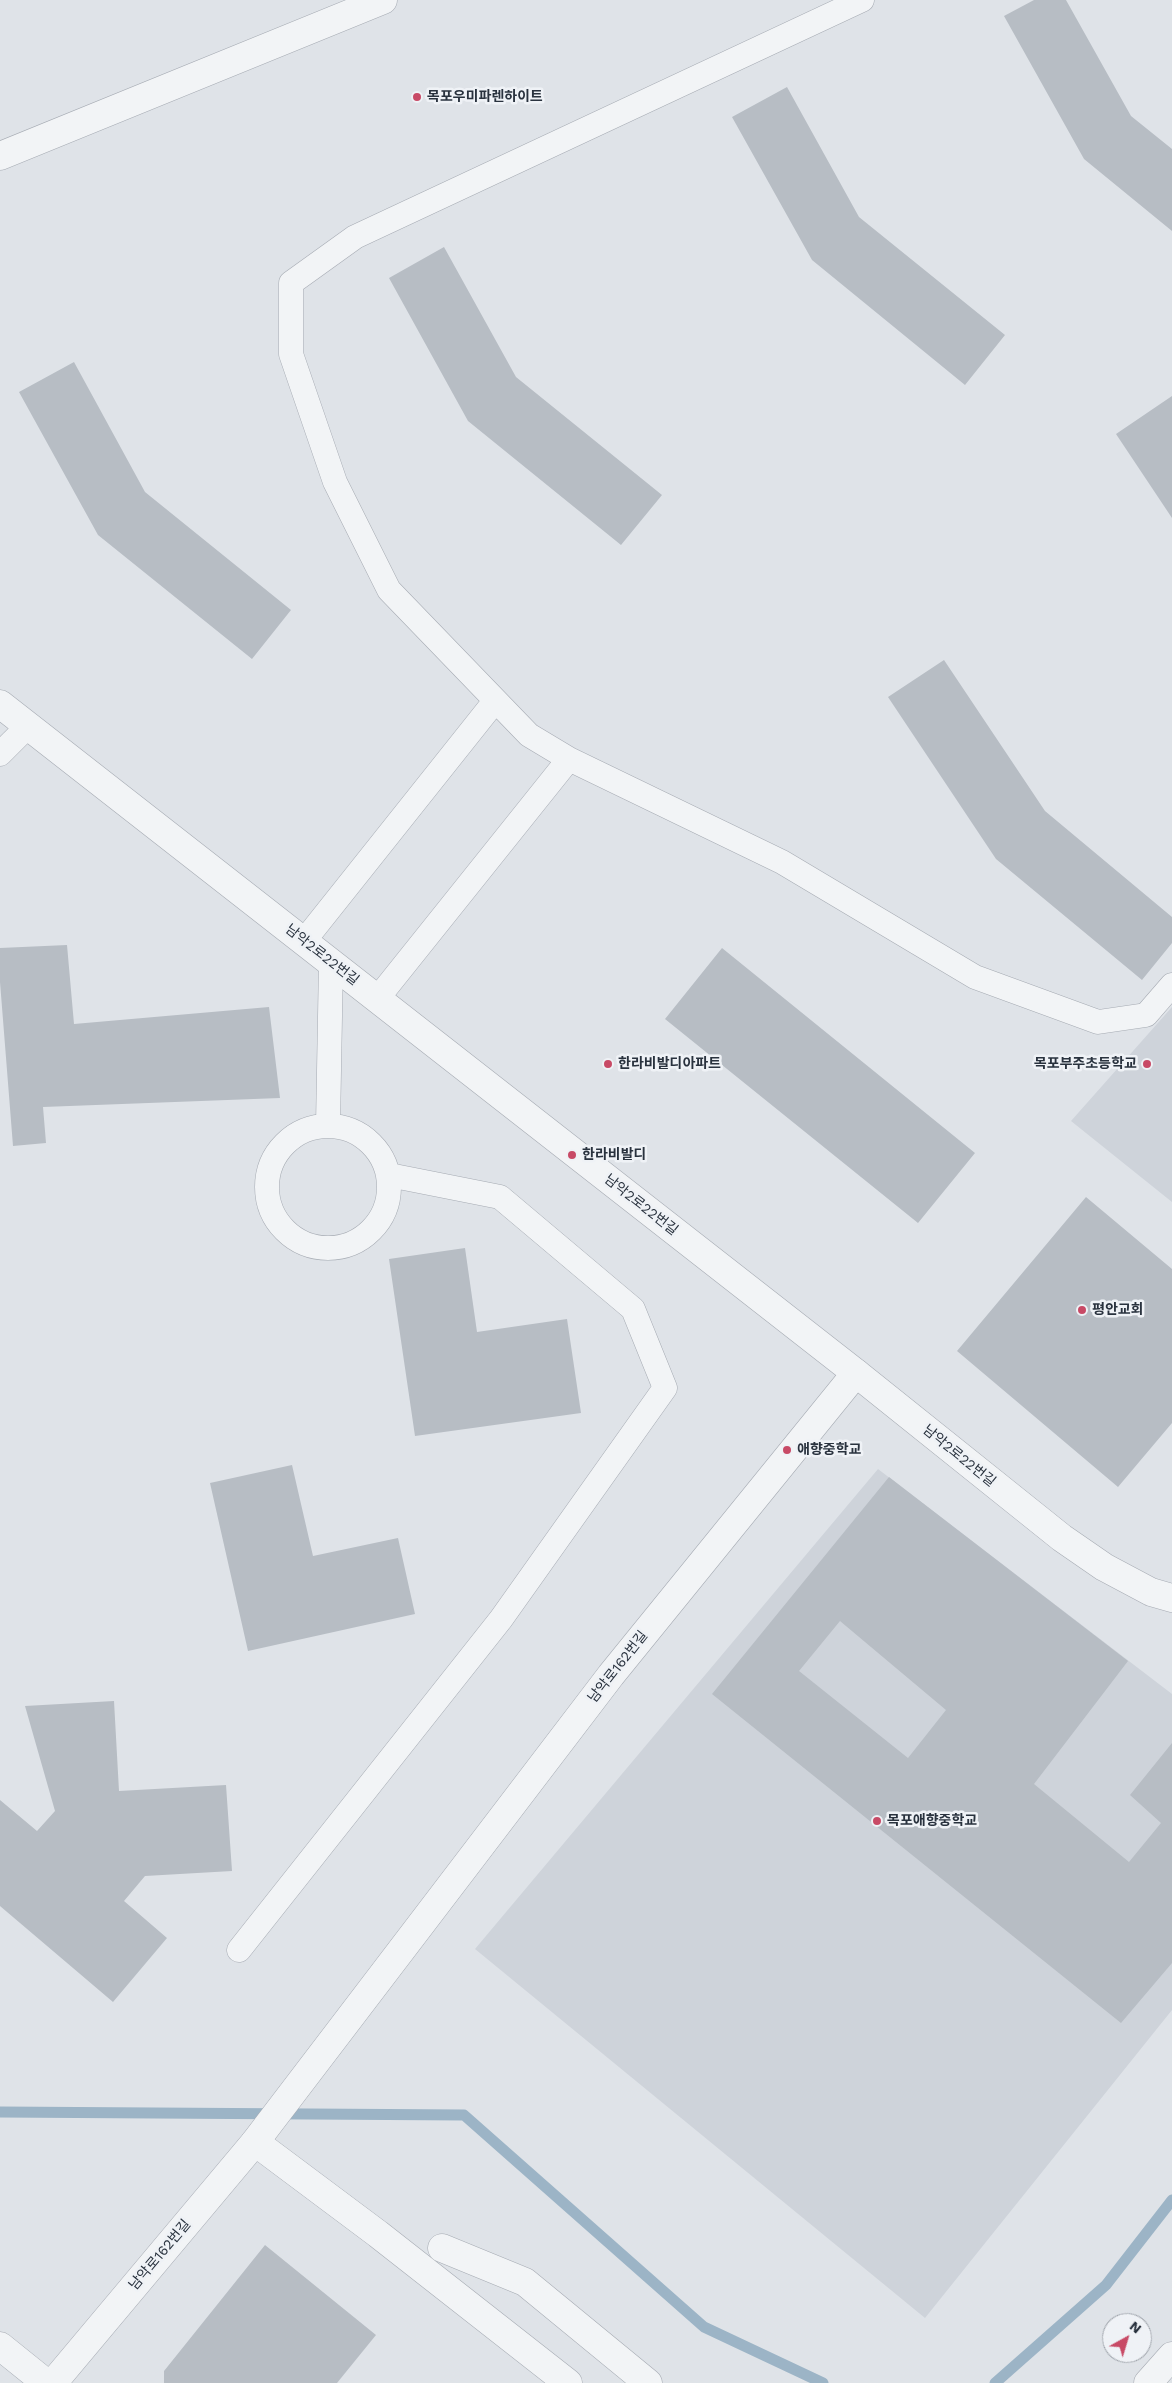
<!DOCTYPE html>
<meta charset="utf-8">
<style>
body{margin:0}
#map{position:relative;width:1172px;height:2383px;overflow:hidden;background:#dfe3e8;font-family:"Work Sans",sans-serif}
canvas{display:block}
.north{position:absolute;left:1102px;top:2313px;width:50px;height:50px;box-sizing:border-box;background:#eff2f6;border:1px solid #a0a5ac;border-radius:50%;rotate:39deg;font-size:14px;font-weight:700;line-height:20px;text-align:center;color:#29323e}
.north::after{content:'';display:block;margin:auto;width:18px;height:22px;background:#c84a66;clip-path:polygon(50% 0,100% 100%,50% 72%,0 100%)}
</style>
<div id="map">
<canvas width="1172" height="2383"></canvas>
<div class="north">N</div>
</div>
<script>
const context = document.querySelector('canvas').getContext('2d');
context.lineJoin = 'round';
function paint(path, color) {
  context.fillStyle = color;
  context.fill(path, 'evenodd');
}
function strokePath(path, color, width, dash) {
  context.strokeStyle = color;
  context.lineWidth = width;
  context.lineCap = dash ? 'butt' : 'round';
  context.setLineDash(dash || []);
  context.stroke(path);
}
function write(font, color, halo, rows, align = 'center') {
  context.font = font + ' "Work Sans","Noto Sans KR",sans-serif';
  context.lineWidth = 5;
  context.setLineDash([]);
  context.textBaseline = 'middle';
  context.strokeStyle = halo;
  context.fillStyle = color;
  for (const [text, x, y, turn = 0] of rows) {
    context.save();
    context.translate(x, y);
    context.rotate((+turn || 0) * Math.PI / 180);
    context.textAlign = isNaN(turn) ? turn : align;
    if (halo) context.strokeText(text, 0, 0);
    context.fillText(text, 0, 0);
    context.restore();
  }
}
paint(new Path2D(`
 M1172,1007V1202L1071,1121Z
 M878,1469L1172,1694V2010L925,2318L475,1949Z`), '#ced3da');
strokePath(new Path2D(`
 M0,2112L464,2115L704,2327L823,2383
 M995,2383L1106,2285L1172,2200`), '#9cb4c6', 11);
paint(new Path2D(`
 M1034,0H1066L1131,116L1172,149V231L1084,159L1004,16Z
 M787,87L859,217L1005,335L965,385L812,260L732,117Z
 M444,247L516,377L662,495L621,545L468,421L389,278Z
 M74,362L145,492L291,610L252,659L98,535L19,392Z
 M1172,396V518L1116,434Z
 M944,660L1045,811L1172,917V943L1142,980L996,859L888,697Z
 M67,945L74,1024L269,1007L280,1098L43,1107L46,1143L13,1146L0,982V948Z
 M722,948L975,1153L918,1223L665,1019Z
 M1086,1197L1172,1269V1423L1118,1487L957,1351Z
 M465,1248L477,1332L567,1319L581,1413L415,1436L389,1259Z
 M292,1465L313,1556L398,1538L415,1614L248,1651L210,1483Z
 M889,1477L1128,1661L1034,1784L1129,1862L1161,1823L1130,1795L1172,1743V1963L1121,2023L712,1694ZM840,1621L946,1710L908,1758L799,1671Z
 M114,1701L119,1791L226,1785L232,1871L145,1876L124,1901L167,1938L113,2002L0,1906V1800L37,1831L55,1811L25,1706Z
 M265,2245L376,2335L337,2383H164V2371Z`), '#b7bdc4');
const service = new Path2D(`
 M862,0L355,237L291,283V354L335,482L389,590L529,735L569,759L782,862L975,977L1098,1022L1146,1015L1172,985
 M0,754L28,726
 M304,941L495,701
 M377,999L569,759
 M328,1125L331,962
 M267 1187a61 61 0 1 1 122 0a61 61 0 1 1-122 0Z
 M239,1950L501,1619L665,1388L633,1309L500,1197L389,1175`);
const pedestrian = new Path2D(`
 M442,2248L525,2282L648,2383
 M1148,2383L1172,2356`);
const minor = new Path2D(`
 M0,704L856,1373L1062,1538L1104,1567L1151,1592L1172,1598
 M255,2142L378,2234L568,2383`);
const tertiary = new Path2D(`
 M0,156L383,0
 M0,2346L46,2383
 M53,2383L255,2142L611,1675L856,1373`);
strokePath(service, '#a5aab2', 25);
strokePath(pedestrian, '#a5aab2', 29);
strokePath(minor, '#a5aab2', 29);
strokePath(tertiary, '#a5aab2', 29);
strokePath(service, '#f2f4f6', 24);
strokePath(pedestrian, '#f2f4f6', 28);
strokePath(minor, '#f2f4f6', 28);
strokePath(tertiary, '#f2f4f6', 28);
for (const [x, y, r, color] of [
 [417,97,5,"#c84a66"],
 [608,1064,5,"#c84a66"],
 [1147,1064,5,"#c84a66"],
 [572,1155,5,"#c84a66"],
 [1082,1310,5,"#c84a66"],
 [787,1450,5,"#c84a66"],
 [877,1821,5,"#c84a66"]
]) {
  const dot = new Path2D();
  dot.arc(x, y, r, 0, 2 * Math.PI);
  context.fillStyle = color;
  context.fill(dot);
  strokePath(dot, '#eff2f6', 2);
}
write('bold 14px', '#29323e', '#eff2f6', [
 ["목포우미파렌하이트",427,97],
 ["한라비발디아파트",618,1064],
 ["목포부주초등학교",1137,1064,"right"],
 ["한라비발디",582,1155],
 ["평안교회",1092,1310],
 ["애향중학교",797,1450],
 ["목포애향중학교",887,1821]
], 'left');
write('14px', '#29323e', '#eff2f6', [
 ["남악2로22번길",322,955,38],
 ["남악2로22번길",641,1205,38],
 ["남악2로22번길",959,1456,39],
 ["남악로162번길",618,1667,-52],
 ["남악로162번길",160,2255,-50]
]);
</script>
